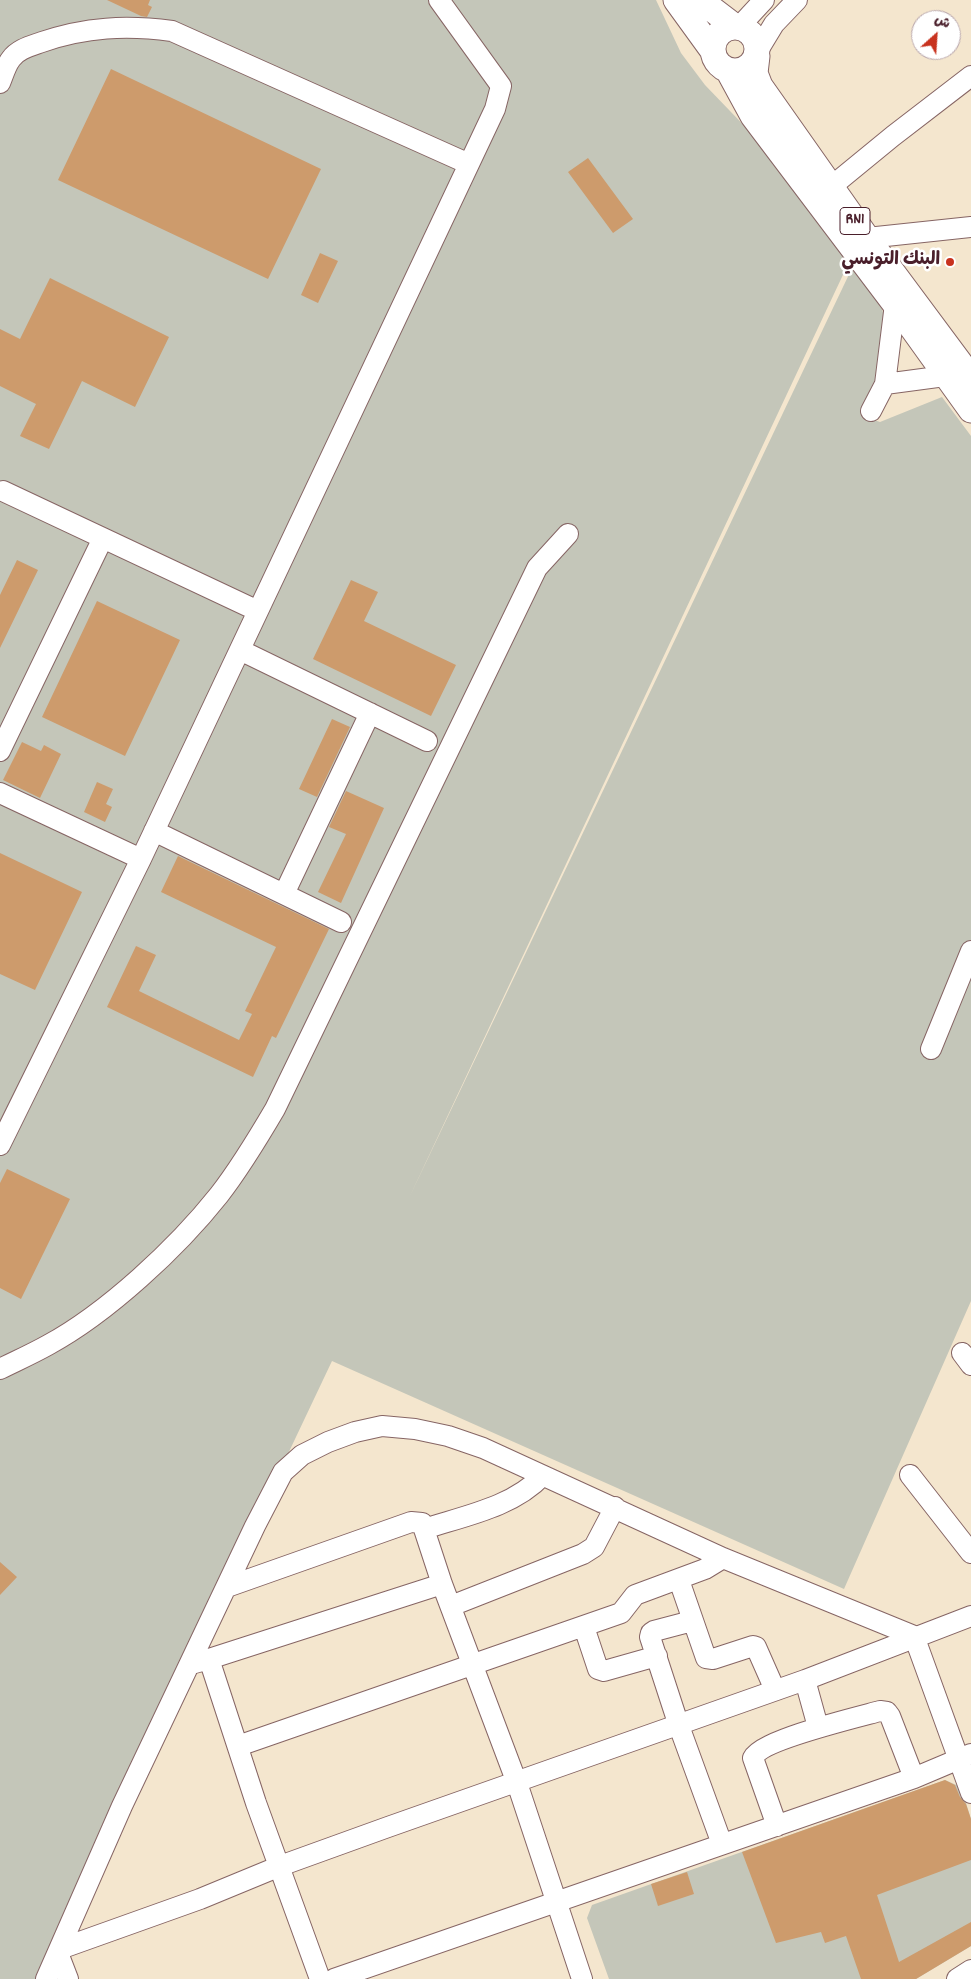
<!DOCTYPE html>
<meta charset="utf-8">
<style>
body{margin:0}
#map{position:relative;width:971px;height:1979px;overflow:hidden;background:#f4e6ce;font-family:Dekko,"Playpen Sans Arabic",sans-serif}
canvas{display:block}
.north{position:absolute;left:911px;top:10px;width:50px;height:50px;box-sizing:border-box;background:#fff;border:1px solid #b7a5aa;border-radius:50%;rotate:26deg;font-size:14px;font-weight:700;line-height:20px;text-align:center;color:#4a1f2b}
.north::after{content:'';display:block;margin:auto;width:18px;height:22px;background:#c8321e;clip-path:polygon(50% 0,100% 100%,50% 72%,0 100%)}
</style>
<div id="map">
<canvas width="971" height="1979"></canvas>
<div class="north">ش</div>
</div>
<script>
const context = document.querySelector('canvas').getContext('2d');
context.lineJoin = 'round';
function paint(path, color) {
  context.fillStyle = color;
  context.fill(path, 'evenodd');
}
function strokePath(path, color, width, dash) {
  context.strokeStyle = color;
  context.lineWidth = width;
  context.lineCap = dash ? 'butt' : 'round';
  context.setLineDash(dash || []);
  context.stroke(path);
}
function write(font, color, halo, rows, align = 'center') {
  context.font = font + ' Dekko,"Playpen Sans Arabic",sans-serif';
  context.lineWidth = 5;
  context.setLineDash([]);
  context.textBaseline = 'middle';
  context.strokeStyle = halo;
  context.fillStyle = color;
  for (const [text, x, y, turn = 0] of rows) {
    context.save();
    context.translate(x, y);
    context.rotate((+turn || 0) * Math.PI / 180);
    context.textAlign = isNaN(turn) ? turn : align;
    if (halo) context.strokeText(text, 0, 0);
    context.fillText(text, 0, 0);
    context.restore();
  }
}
paint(new Path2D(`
 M0,0H656L681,53L705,85L781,164L849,262L409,1198L863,245L884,316L871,419L880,422L942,397L971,436V1301L844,1589L332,1361L39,1979H0Z
 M945,1780L961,1787L971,1819V1946L916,1979H609L587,1918L592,1905Z`), '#c4c6b9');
paint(new Path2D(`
 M107,0H150L148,5L152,7L147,17L141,16Z
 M111,69L321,169L268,279L58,180Z
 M588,158L633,219L613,233L568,172Z
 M320,253L338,261L318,303L301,295Z
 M50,278L169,337L135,407L82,381L49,449L20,436L36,404L0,386V329L20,339Z
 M17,560L38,570L0,648V595Z
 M351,580L378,592L364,621L456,665L431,716L313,659Z
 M97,601L180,640L125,756L42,717Z
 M332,719L350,727L317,797L299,789Z
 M22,742L41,751L44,745L61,754L40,798L3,780Z
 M97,782L113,789L106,804L112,807L105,822L84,812Z
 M346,791L384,808L341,903L318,892L346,834L329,827Z
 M0,853L82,892L35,990L0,974Z
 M178,856L329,929L276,1038L272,1036L253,1077L107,1007L136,946L156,955L139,991L239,1040L252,1014L245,1011L276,947L161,892Z
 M7,1169L70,1199L21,1299L0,1288V1183Z
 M0,1562L17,1577L0,1595Z
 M945,1780L955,1785L960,1797L966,1804L971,1819V1860L877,1895L899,1962L971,1922V1946L916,1979H861L846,1936L825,1943L821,1932L776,1943L742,1852Z
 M687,1872L694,1894L658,1906L651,1884Z`), '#cd9b6c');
const minor = new Path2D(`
 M739,27L764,0
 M757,52L774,24L797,0
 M0,83C3,76 6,65 11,59C18,49 31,46 42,42C86,27 126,25 172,31L469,164
 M832,186L893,136L971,76
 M867,238L971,227
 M895,304L885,384L945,376
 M871,411L885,384
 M3,491L258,611
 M240,650L427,741
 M0,751L103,538
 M0,793L141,859
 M154,831L341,922
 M284,894L370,713
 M931,1049L971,951
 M0,1145L141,859L495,109L501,86L439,0
 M962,1353L971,1365
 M0,1369C16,1361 32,1354 48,1345C107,1313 177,1248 219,1195C240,1168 258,1138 275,1109L537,568L568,534
 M910,1475L971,1553
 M424,1529C464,1516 513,1507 542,1476
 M679,1580L706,1658L713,1659L753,1646L756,1647L775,1690
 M227,1587L411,1522L422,1523L442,1584L517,1783L582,1979
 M451,1606L583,1554L594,1547L615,1507
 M692,1621L654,1631L651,1633L650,1637L679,1726L722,1844
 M584,1627L598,1669L604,1671L657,1656
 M209,1659L442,1584
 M191,1664L209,1659L256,1803L320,1979
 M805,1680L818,1727
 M238,1746L621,1613L635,1595L705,1569L723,1558
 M777,1826L753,1758C761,1740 858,1717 880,1711L887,1712L890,1716L914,1778
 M60,1949L200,1899L280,1866L388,1827L805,1680L971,1616
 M58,1953L68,1979
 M46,1979L122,1806L255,1526L283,1472L302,1455L328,1442L355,1432L382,1426L415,1429L448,1436L483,1448L723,1558L914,1636L971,1793
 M334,1979L914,1778L971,1754
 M957,1979L971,1970`);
const major = new Path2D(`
 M676,0L713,51
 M700,0L734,26
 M713 49a22 22 0 1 1 44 0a22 22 0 1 1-44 0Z
 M757,56L755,73L760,86L867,238L971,378
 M728,70L753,116L895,304L971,410`);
strokePath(minor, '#866564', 22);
strokePath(major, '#866564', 27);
strokePath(minor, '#fff', 20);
strokePath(major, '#fff', 25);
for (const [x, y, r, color] of [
 [950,262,5,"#c8321e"]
]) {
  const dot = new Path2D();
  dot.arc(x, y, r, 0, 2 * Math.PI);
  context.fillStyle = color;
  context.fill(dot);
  strokePath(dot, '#fff', 2);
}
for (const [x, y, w] of [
 [855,221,30]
]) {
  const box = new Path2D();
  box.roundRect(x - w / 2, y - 13.5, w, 27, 4);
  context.fillStyle = '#fff';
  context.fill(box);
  strokePath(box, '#4a1f2b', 1);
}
write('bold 16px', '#4a1f2b', null, [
 ["RN1",855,221]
]);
write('bold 18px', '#4a1f2b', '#fff', [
 ["البنك التونسي",940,262]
], 'right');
</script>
